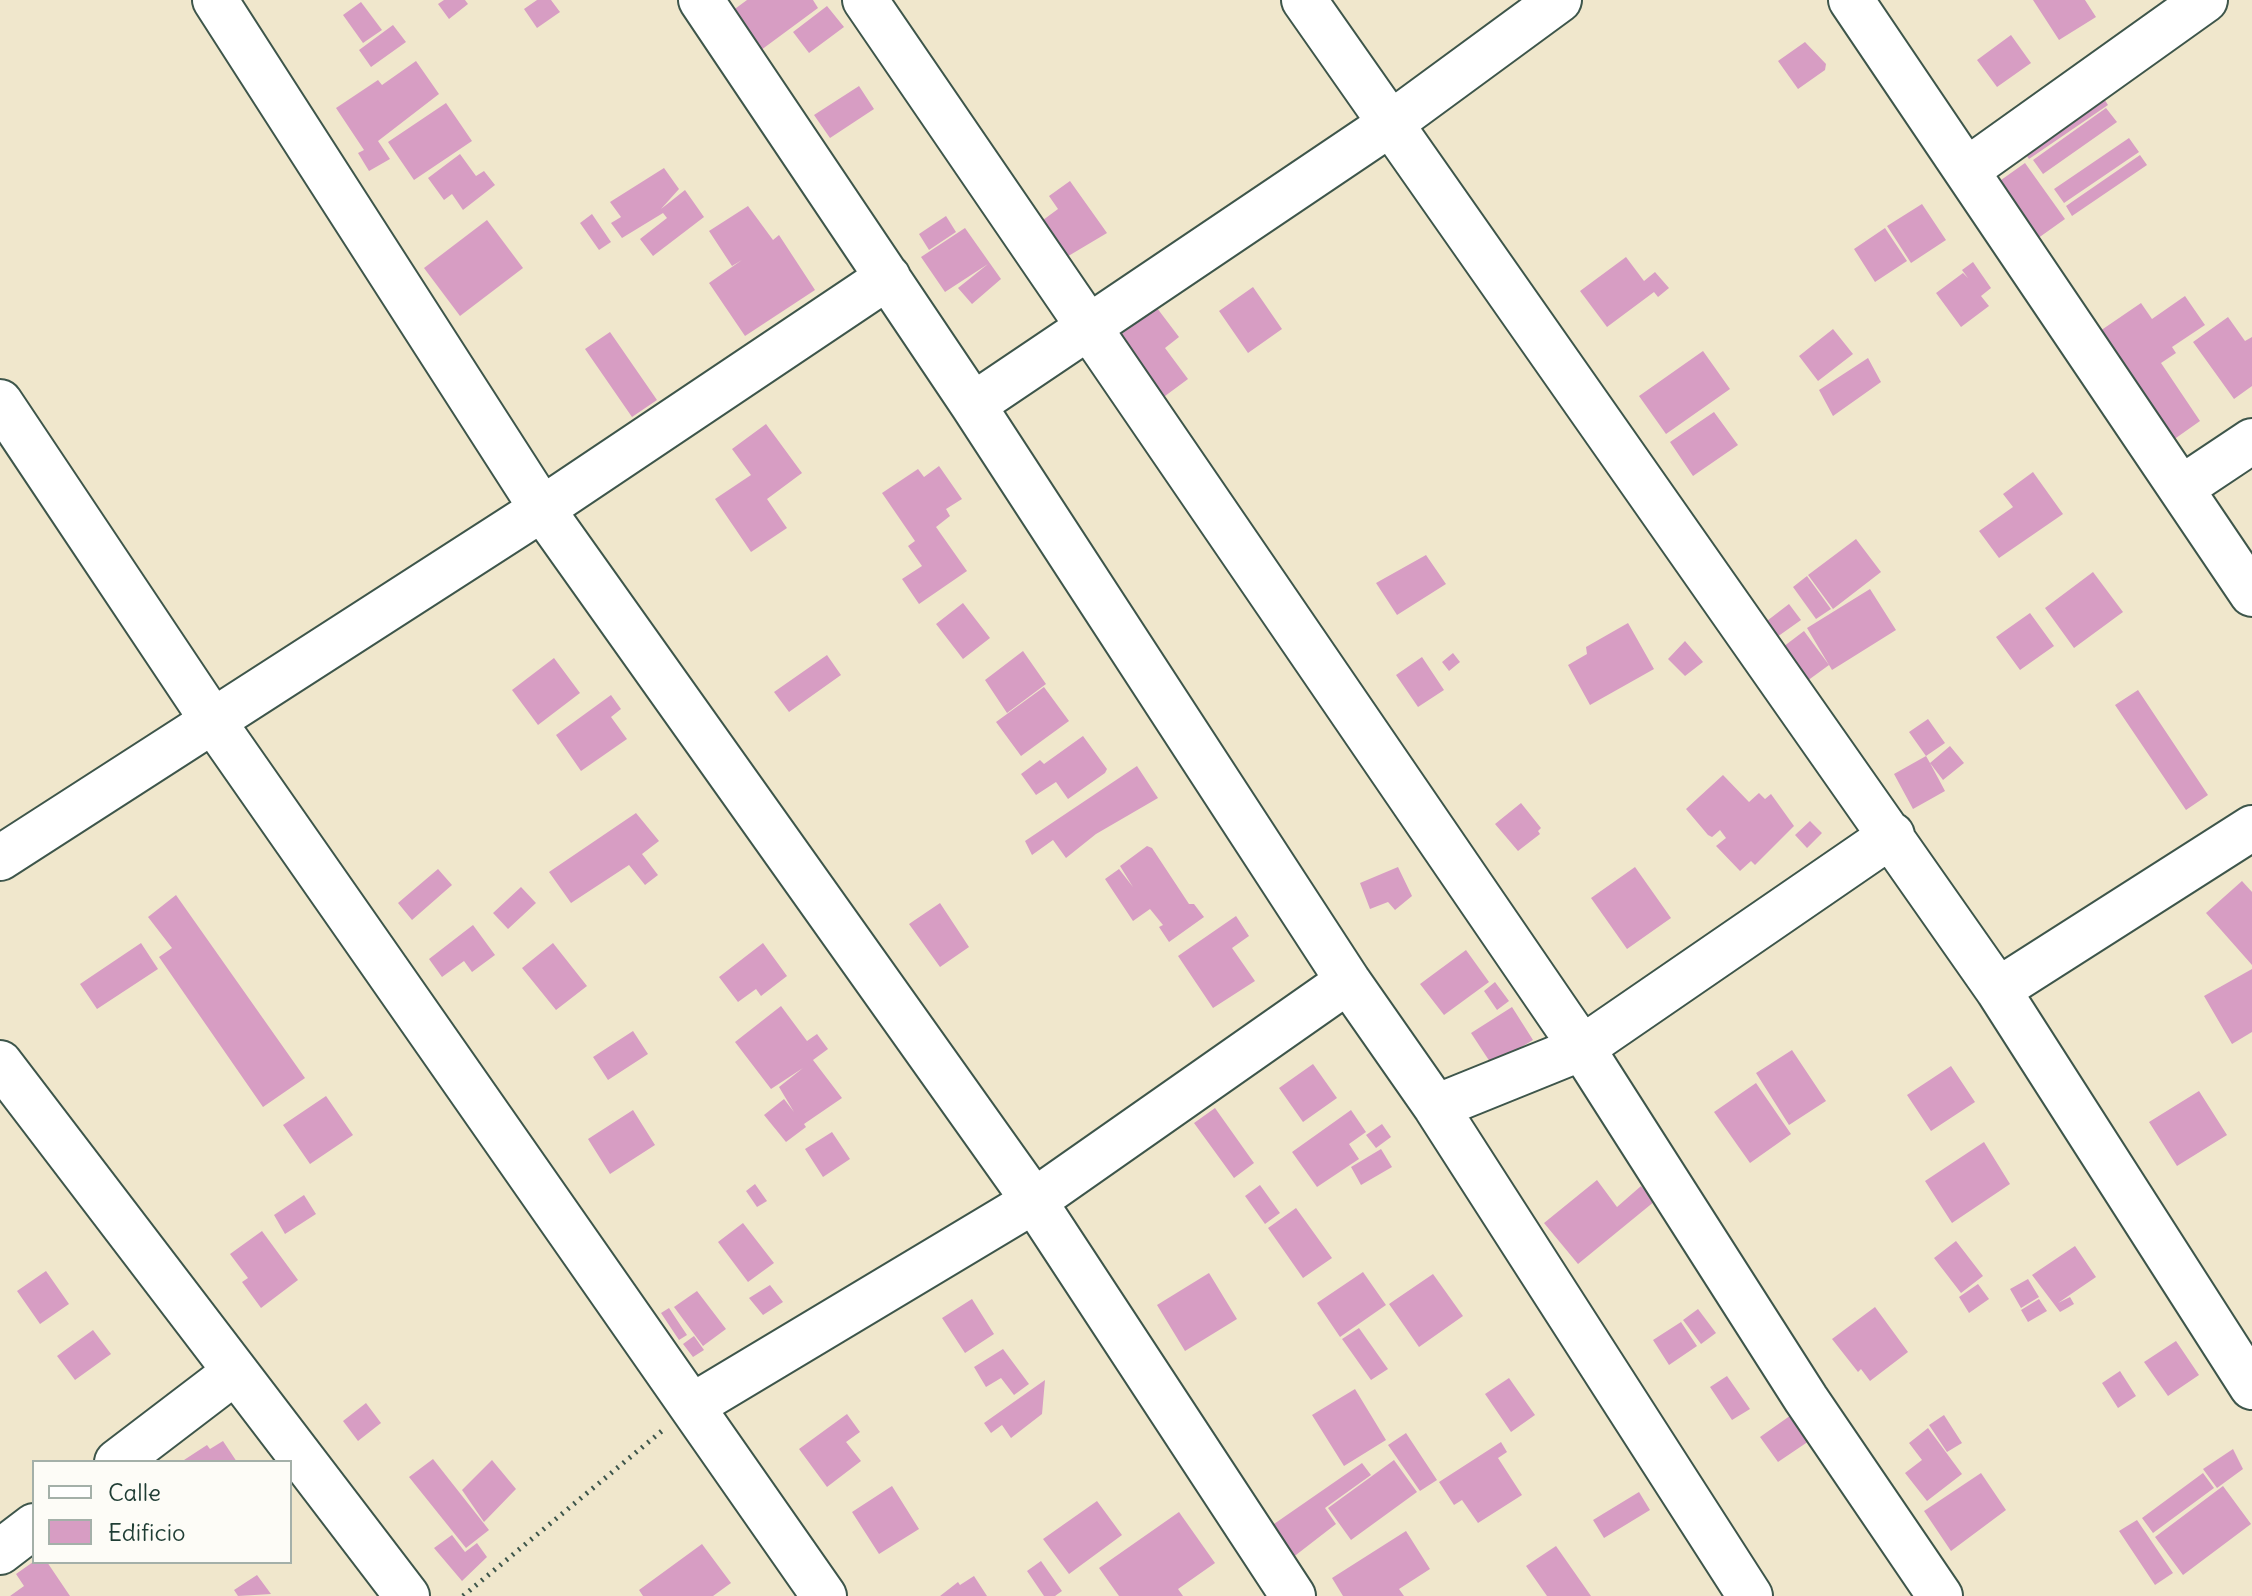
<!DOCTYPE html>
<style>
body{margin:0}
#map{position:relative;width:2252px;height:1596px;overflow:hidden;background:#f0e7cc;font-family:Delius,sans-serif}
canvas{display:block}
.legend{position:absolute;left:32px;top:1460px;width:260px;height:104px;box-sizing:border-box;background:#fdfcf7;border:2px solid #a4b0a9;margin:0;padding:10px 14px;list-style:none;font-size:24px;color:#1f3d34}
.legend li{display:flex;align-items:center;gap:16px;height:40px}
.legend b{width:40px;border:2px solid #a4b0a9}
</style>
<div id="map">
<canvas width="2252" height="1596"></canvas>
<ul class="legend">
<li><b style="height:10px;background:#fff"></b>Calle</li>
<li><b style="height:22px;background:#d79dc3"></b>Edificio</li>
</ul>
</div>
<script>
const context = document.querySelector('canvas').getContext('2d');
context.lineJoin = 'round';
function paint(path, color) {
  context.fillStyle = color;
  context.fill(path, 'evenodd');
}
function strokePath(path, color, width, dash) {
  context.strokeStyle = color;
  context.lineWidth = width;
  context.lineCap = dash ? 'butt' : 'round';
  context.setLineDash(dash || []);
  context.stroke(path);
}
paint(new Path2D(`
 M444,0H465L468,4L449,19L438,4Z
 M537,0H551L560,12L537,28L524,9Z
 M747,0H813L818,8L757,53L728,14Z
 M2033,0H2085L2096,17L2059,40Z
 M361,2L382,30L363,43L343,15Z
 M827,6L844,27L809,53L793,32Z
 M393,25L406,42L371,67L359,50Z
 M2011,35L2031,63L1997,87L1977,60Z
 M1805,42L1826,64L1825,70L1798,89L1778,61Z
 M416,61L439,94L378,141L390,159L369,171L358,153L364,150L336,108L378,80L382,85Z
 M859,86L874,109L830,138L814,115Z
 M2099,91L2108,105L2029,159L2020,146Z
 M446,103L472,141L414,180L388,142Z
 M2106,108L2117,122L2043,174L2033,160Z
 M2129,138L2139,152L2064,203L2054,189Z
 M460,154L476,176L484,171L495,185L463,210L452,194L444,200L428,178Z
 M2140,155L2147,165L2072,216L2066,206Z
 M2025,163L2065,219L2027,246L1987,190Z
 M664,168L679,189L661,209L685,190L704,217L653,256L640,239L667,218L663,213L622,238L611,223L621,217L610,202Z
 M1070,181L1107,233L1065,258L1039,223L1058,209L1049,196Z
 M1922,204L1946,240L1911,263L1887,226Z
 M748,206L773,240L779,235L815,290L745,336L709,283L742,260L732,266L709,231Z
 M592,214L611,242L599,250L580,223Z
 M946,216L956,232L929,250L919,234Z
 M487,220L523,268L460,316L424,268Z
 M965,228L1001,279L972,304L958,288L988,264L945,292L921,257Z
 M1885,228L1907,261L1875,282L1854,249Z
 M1626,257L1644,281L1655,272L1669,288L1658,297L1654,292L1607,327L1580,291Z
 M1973,262L1991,288L1981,296L1989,306L1961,327L1936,293L1963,273L1968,278L1962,270Z
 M1253,287L1282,329L1248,353L1219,311Z
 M2185,296L2205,325L2172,347L2176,353L2161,363L2200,421L2166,445L2100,331L2141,303L2152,319Z
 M1157,308L1179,337L1165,348L1188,379L1161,399L1116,338Z
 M2228,317L2245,341L2252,337V386L2234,399L2193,342Z
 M1833,329L1853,354L1818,381L1799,356Z
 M610,332L657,400L632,417L585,349Z
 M1703,351L1730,389L1666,434L1639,396Z
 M1868,358L1881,382L1833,416L1819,390Z
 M1714,412L1738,445L1693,476L1670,442Z
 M766,424L802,473L767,499L787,528L751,552L715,499L751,475L732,449Z
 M939,466L962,499L946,509L950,516L936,527L967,571L919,604L902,579L922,566L908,546L915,541L882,493L918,469L924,477Z
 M2033,472L2063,514L1999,558L1979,531L2013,507L2003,494Z
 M1856,539L1881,572L1833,609L1808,575Z
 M1426,555L1446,584L1397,615L1376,583Z
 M2093,572L2123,612L2074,648L2045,608Z
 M1807,576L1831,609L1816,619L1793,587Z
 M1870,589L1896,630L1832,670L1807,628Z
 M963,603L990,638L963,659L936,624Z
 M1789,604L1801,620L1770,642L1759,627Z
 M2030,613L2054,646L2020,670L1996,637Z
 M1628,623L1654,669L1590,705L1568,665L1587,654L1586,647Z
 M1804,631L1829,665L1803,684L1779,650Z
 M1685,641L1703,662L1685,676L1668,659Z
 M1023,651L1046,684L1007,713L985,680Z
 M1453,653L1460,662L1449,671L1442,662Z
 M827,655L841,675L789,712L774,692Z
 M1422,657L1444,690L1418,707L1396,675Z
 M554,658L580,693L538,725L512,690Z
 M1044,687L1069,721L1021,756L996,722Z
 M2138,690L2208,795L2186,810L2115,705Z
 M611,695L621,709L611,717L627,739L581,771L556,735Z
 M1928,719L1945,743L1926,756L1909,732Z
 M1083,736L1107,769L1105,773L1068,799L1056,782L1036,795L1021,774L1040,760L1044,764Z
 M1950,746L1964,763L1943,780L1930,763L1945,791L1913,809L1894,774L1926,756L1930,763Z
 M1137,766L1158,798L1096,834L1066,858L1053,840L1032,855L1025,841Z
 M1723,775L1749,802L1759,793L1765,799L1771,794L1794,826L1755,865L1751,861L1740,871L1716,846L1726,838L1720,830L1712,837L1708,835L1686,809Z
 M1521,803L1541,828L1538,831L1540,834L1518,851L1495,824Z
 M636,813L659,841L642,854L658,875L645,885L629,865L571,903L549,872Z
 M1810,821L1822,833L1807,848L1795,835Z
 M1147,846L1152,848L1189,904H1194L1204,917L1169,942L1159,927L1163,925L1150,909L1133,921L1105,879L1119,869L1133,887L1120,866Z
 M1398,867L1412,896L1395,910L1388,902L1370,909L1360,883Z
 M1635,867L1671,918L1627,949L1591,898Z
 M438,869L452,885L412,920L398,903Z
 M2242,881L2252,892V965L2206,913Z
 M521,887L536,903L508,929L493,913Z
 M176,895L305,1078L263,1107L159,957L172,948L148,917Z
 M940,903L969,947L940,967L909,924Z
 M1236,916L1249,936L1232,948L1255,981L1213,1008L1178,956Z
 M473,925L495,955L472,972L464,961L442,977L429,959Z
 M141,943L158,969L97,1009L80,984Z
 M553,943L587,986L556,1010L522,968Z
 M763,943L787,976L761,996L756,989L738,1002L719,977Z
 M1466,950L1489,982L1444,1015L1420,984Z
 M2252,969V1032L2232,1044L2204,996Z
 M1495,982L1509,1001L1497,1010L1484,991Z
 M781,1006L807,1041L817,1034L828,1049L813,1060L842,1098L804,1124L806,1127L786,1142L764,1115L784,1099L794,1112L779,1087L803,1068L771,1089L735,1042Z
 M1512,1007L1533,1040L1492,1065L1471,1033Z
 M633,1031L648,1054L608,1080L593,1057Z
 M1792,1050L1826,1101L1789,1125L1756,1073Z
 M1313,1064L1337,1098L1303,1122L1279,1088Z
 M1951,1066L1975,1102L1931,1131L1907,1095Z
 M1756,1083L1791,1134L1750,1163L1714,1112Z
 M2199,1091L2227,1135L2177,1166L2149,1122Z
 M326,1096L353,1135L310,1164L283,1125Z
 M1215,1108L1254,1163L1234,1178L1194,1123Z
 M633,1110L655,1145L610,1174L588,1139Z
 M1351,1110L1366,1132L1349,1144L1359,1159L1317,1187L1292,1152Z
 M1382,1124L1391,1137L1376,1148L1366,1135Z
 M832,1132L850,1159L823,1177L805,1149Z
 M1984,1142L2010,1184L1952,1223L1925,1181Z
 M1381,1149L1392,1167L1361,1185L1351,1167Z
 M1597,1180L1617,1207L1641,1186L1655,1201L1578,1264L1544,1223Z
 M755,1184L767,1201L757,1207L746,1191Z
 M1260,1185L1280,1213L1265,1224L1245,1196Z
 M304,1195L316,1214L285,1234L274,1215Z
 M1296,1208L1332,1258L1303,1278L1268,1228Z
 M743,1223L774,1263L748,1282L718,1242Z
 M262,1231L298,1280L261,1308L242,1282L248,1278L230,1254Z
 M1956,1241L1983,1276L1961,1293L1934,1258Z
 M2075,1246L2096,1277L2058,1303L2070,1297L2074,1304L2060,1312L2032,1275Z
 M46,1271L69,1304L40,1324L17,1291Z
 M1363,1272L1386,1305L1340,1337L1317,1303Z
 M1209,1273L1237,1319L1185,1351L1157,1305Z
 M1433,1274L1463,1316L1419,1347L1389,1304Z
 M2028,1279L2039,1297L2021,1308L2010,1289Z
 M1978,1284L1989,1299L1969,1313L1959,1297Z
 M770,1285L783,1302L763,1315L749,1298Z
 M697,1291L726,1329L703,1346L674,1307Z
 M972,1299L994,1334L965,1353L942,1318Z
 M2039,1299L2047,1311L2028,1322L2021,1310Z
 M1875,1307L1908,1352L1870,1381L1861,1369L1858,1372L1832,1339Z
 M669,1308L687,1335L679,1340L661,1313Z
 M1698,1309L1716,1333L1701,1344L1683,1320Z
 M1681,1322L1697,1346L1669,1365L1653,1340Z
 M1359,1328L1388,1369L1371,1380L1342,1339Z
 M93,1330L111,1354L75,1380L57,1356Z
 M694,1336L704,1350L693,1357L683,1344Z
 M2176,1341L2199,1375L2168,1396L2144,1362Z
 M1003,1349L1029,1384L1014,1395L1001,1378L986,1387L974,1367Z
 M2120,1371L2136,1396L2118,1408L2102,1383Z
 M1727,1376L1750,1409L1732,1420L1710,1387Z
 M1509,1378L1535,1415L1511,1432L1485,1394Z
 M1045,1380L1042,1414L1011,1438L1002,1425L991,1433L984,1423Z
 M1355,1389L1386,1440L1344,1466L1312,1415Z
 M366,1403L381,1423L358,1441L343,1421Z
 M1794,1413L1812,1439L1778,1462L1760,1437Z
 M847,1414L860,1432L846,1442L861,1461L827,1487L799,1449Z
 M1944,1415L1962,1443L1947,1452L1929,1425Z
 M1928,1428L1962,1474L1927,1501L1905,1473L1922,1460L1909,1443Z
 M1406,1433L1437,1480L1420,1491L1388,1445Z
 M223,1441L237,1462L184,1460L207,1445L210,1449Z
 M1501,1442L1507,1452L1498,1458L1522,1495L1478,1523L1462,1500L1454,1505L1439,1482Z
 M2233,1449L2243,1469L2217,1488L2203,1469Z
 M433,1459L489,1530L466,1548L409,1477Z
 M492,1460L516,1489L484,1522L462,1490Z
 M1394,1460L1417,1492L1351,1540L1328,1508Z
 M1362,1463L1371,1475L1325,1508L1336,1524L1283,1565L1261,1533Z
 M1981,1473L2006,1510L1951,1551L1924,1511Z
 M2203,1473L2214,1488L2153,1533L2142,1518Z
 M892,1486L919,1529L879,1554L852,1512Z
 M2223,1486L2251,1524L2183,1575L2155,1537Z
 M1639,1492L1650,1510L1604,1538L1593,1520Z
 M1097,1501L1122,1535L1069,1574L1043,1539Z
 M1179,1512L1215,1563L1178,1589L1183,1596H1119L1099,1568Z
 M2137,1520L2173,1573L2155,1585L2119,1531Z
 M1406,1531L1430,1569L1399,1589L1404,1596H1343L1332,1578Z
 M452,1535L465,1552L477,1543L487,1557L462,1581L434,1548Z
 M702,1544L731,1583L713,1596H643L639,1590Z
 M1556,1546L1591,1596H1547L1526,1566Z
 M1041,1561L1062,1591L1055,1596H1044L1027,1571Z
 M33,1562H47L70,1596H10L24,1586L16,1574Z
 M257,1575L271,1594L238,1596L234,1590Z
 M974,1576L987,1596H940L958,1582L960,1585Z`), '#d79dc3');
const minor = new Path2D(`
 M215,0L542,509L1034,1201L1293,1596
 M701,0L973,405L1348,981L1436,1107L1750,1596
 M865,0L1582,1048L1806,1399L1940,1596
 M1304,0L1998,990L2252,1387
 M1851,0L2252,594
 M1967,170L2205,0
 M0,402L213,721L824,1596
 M973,405L1390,124L1559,0
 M2183,487L2252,441
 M0,858L542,509L888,277
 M1998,990L2252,828
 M0,1063L407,1596
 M1436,1107L1582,1048L1892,835
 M692,1406L1034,1201L1348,981
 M117,1462L235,1372
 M0,1552L34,1526`);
strokePath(minor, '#3e564b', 48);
strokePath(new Path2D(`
 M463,1596L663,1430`), '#3e564b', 5, [2, 6]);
strokePath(minor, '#fff', 44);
</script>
